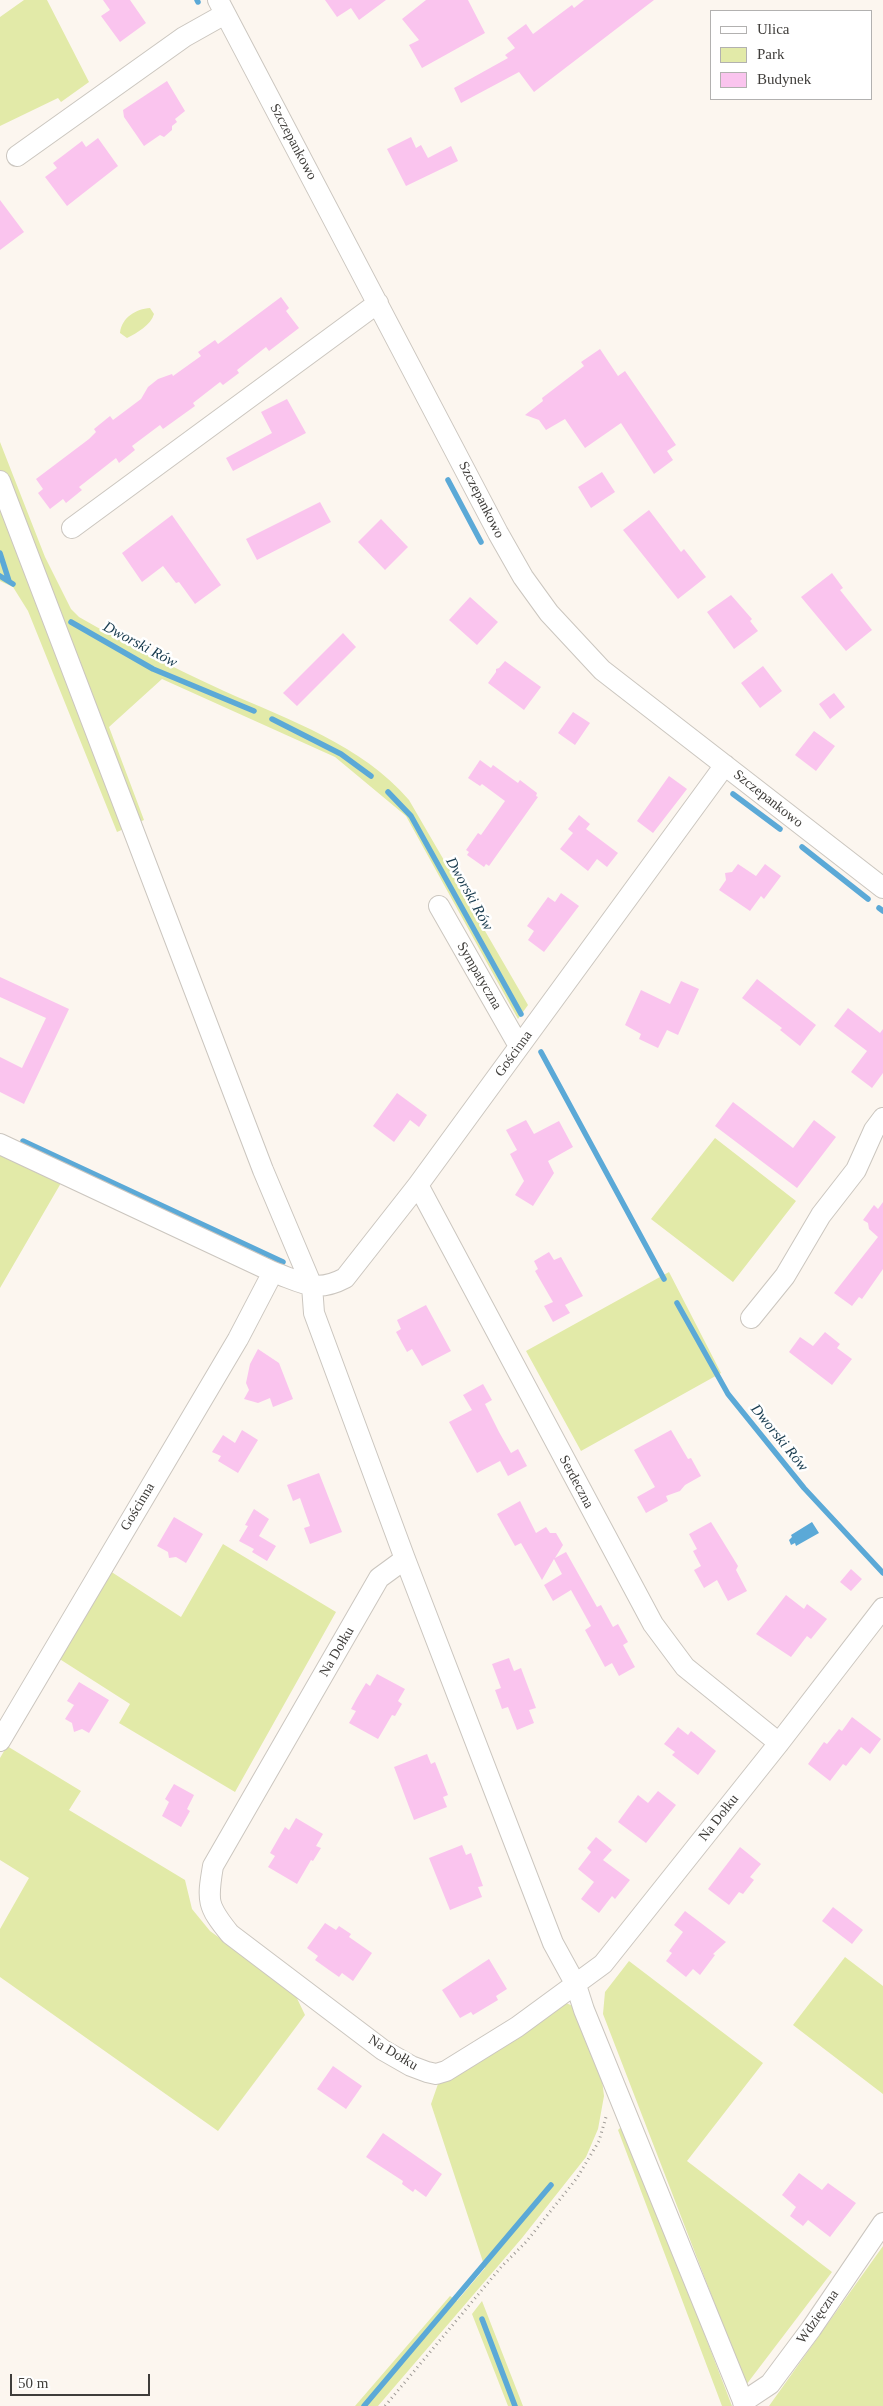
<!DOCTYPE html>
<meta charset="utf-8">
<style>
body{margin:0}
#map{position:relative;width:883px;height:2406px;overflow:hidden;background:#fcf6ef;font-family:"Times New Roman",serif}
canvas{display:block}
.legend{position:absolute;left:710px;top:10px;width:162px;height:90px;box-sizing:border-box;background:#fff;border:1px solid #b2b1b0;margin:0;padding:6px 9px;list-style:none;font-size:15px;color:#3f3d3a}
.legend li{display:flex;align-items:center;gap:10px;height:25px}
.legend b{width:25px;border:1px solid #b2b1b0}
.scale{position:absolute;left:10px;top:2374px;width:140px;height:22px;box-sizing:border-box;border:2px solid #3f3d3a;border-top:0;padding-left:6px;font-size:15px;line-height:18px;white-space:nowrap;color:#3f3d3a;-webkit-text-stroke:4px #fff;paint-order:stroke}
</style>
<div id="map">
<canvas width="883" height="2406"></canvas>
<ul class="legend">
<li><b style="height:6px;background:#fff"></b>Ulica</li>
<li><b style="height:14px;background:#e2eaa8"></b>Park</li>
<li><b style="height:14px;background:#fac4ee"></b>Budynek</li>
</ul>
<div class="scale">50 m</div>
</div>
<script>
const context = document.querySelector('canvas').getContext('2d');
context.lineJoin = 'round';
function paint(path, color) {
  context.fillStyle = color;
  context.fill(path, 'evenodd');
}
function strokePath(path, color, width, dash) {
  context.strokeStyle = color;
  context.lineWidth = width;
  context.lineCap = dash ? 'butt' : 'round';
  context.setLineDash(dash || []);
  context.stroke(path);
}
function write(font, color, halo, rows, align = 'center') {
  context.font = font + ' "Times New Roman",serif';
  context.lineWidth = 5;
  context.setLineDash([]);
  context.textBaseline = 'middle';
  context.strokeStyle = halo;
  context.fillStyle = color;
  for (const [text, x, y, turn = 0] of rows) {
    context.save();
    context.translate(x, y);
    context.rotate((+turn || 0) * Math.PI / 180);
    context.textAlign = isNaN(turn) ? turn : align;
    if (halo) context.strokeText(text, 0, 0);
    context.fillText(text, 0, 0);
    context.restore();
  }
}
paint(new Path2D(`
 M24,0H47L89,82L61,102L58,98L0,126V17Z
 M150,308L154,314C151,325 137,333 127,338L120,333C122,317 136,309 150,308Z
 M0,442L45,557L71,609L79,617C126,644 174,668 224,691C289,720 362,745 409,800L528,1005L518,1019L406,816L335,757L162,679L109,727L144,820L117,832L28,611L13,587L0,581Z
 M715,1138L796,1201L733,1282L651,1219Z
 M0,1153L61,1183L0,1288Z
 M669,1272L721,1373L581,1451L526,1351Z
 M223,1544L336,1612L235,1792L119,1723L130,1704L58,1658L110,1571L181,1617Z
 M7,1746L81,1791L69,1810L185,1880L192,1909L210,1931L294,1992L305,2015L218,2131L0,1977V1929L29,1878L0,1860V1758Z
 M845,1957L883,1986V2094L793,2025Z
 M629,1961L763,2063L687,2161L832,2272L746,2385L603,2014L605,1992Z
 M566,2003L575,2007L601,2071L604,2096L598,2129L586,2157L522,2238L378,2406H355L450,2296L457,2301L485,2268L431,2104L438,2084Z
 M624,2124L732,2406H722L618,2130Z
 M883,2246V2406H769Z
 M482,2301L523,2406H508L472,2314Z`), '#e2eaa8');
paint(new Path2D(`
 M812,1522L819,1533L796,1546L795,1543L791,1545L789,1540L792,1537L791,1535Z`), '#5ba9d7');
strokePath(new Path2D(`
 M197,0L198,2
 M448,480L481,542
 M0,553L9,581
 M0,576L13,584
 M71,622L153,669L254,711
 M272,719L341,754L371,776
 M388,792L411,816L521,1014
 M733,794L780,829
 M802,847L868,899
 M879,908L883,911
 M541,1052L664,1279
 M23,1141L283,1262
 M677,1303L728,1394L804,1488L883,1573
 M482,2319L515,2406
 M364,2406L551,2185`), '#5ba9d7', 5.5);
paint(new Path2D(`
 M103,0H130L146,23L120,42L101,16L110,10Z
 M325,0H386L359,20L351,8L337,17Z
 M426,0H468L485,33L422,68L409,45L419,40L402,19Z
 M584,0H654L534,92L519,72L461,103L454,88L508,58L505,55L515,48L507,38L526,24L533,34L572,5L574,8Z
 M167,81L185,111L175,119L177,122L172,126V130L164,137L160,135L144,146L124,117L123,110Z
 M411,137L416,148L421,145L428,158L451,146L458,161L406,186L387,149Z
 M98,138L118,166L67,206L45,177L57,168L53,163L65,154L82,141L86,147Z
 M0,200L24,232L0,250Z
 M281,297L289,308L286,311L299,328L269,351L266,347L237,370L239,373L223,385L220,382L193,403L195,406L163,429L160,425L132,446L135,450L119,463L116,458L79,487L82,490L66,503L63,499L50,509L38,493L43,489L36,479L89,439L96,432L94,429L110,416L113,420L141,399L148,387L158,379L172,374L173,376L201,356L198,352L215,340L218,344Z
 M600,349L618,376L625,371L676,445L667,451L673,460L654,474L621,423L585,448L565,419L546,430L539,420L525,415L543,401L542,398L584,366L581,362Z
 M287,399L306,433L233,471L226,458L272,433L261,412Z
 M602,472L615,492L591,508L578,487Z
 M320,502L331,522L257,560L246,539Z
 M649,510L681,552L684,549L706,577L678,599L623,530Z
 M172,515L221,585L195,604L179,582L176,583L163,566L142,582L122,553Z
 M381,519L408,547L385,570L358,542Z
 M832,573L843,588L840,590L872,630L846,651L801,597Z
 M731,595L752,619L750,621L758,631L734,649L707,612Z
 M470,597L498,622L477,645L449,620Z
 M343,633L356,647L297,706L283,693Z
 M505,661L541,687L524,710L488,683L496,672V669L499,668Z
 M763,666L782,691L760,708L741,683Z
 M834,693L845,707L830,719L819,704Z
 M573,712L590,723L575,745L558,733Z
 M814,731L835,746L816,771L795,755Z
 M480,760L491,768L493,765L518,783L520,780L537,793L536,796L538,797L489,866L486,864L484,867L467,855L469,852L466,850L478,833L481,835L505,801L482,784L480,786L468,778Z
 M669,776L687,789L653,833L637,821Z
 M579,815L590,824L586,829L618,853L607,867L597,859L588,871L560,849L573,833L568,829Z
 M738,864L756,876L765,864L781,876L764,899L761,896L750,911L719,890L726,880L725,873L732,872Z
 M561,893L579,906L544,952L528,940L534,931L527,926L548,897L555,902Z
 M0,977L69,1009L24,1104L0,1092V1057L22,1068L46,1018L0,997Z
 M757,979L816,1025L800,1046L780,1030L782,1028L742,998Z
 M681,981L699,989L678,1035L667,1030L658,1048L639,1039L641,1034L625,1025L641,990L670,1004Z
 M848,1008L880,1033L883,1029V1073L872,1088L851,1072L867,1051L834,1026Z
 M397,1093L427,1115L419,1127L410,1120L394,1142L373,1126Z
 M733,1102L793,1148L814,1120L836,1137L797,1188L715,1126Z
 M526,1120L534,1134L559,1121L573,1147L548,1161L554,1173L533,1206L515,1195L524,1181L510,1154L517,1150L506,1130Z
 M883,1202V1269L862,1299L859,1297L852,1306L834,1293L878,1237L869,1229L868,1223L863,1220L874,1205L878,1209Z
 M549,1252L554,1260L561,1257L583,1296L565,1305L570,1313L553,1322L544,1306L553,1302L535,1271L538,1269L534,1261Z
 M426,1305L451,1351L422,1366L412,1349L407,1352L396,1332L401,1329L397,1320Z
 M825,1332L840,1344L837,1348L852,1359L832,1385L789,1352L800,1337L813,1346Z
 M258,1349L279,1363L293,1399L273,1407L270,1398L258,1403L244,1399L249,1390L246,1383L250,1364Z
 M483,1384L492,1400L485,1404L499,1432L511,1453L518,1449L527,1466L508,1476L500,1461L477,1473L449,1422L472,1410L463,1395Z
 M242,1430L258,1440L238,1473L218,1461L221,1456L212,1452L223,1435L235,1443Z
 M671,1430L688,1459L691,1458L701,1476L685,1485L680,1491L666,1496L668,1501L646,1513L637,1497L655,1487L634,1450Z
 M319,1473L342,1532L310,1544L304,1528L310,1526L300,1498L293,1501L287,1485Z
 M520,1501L536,1533L546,1527L550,1533H556L563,1545L555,1558L566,1552L597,1607L601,1605L613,1627L618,1624L628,1642L623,1645L635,1667L619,1676L612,1663L605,1667L585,1630L591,1626L571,1590L553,1601L544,1585L562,1574L554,1559L542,1580L521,1543L515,1546L497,1514Z
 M254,1509L269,1519L259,1536L276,1546L267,1561L252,1552L254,1549L239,1541L248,1526L245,1525Z
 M174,1517L203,1534L186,1563L176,1557L169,1558L168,1552L157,1546Z
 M711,1522L738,1566L736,1570L747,1591L728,1601L717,1580L704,1588L694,1570L701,1566L693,1551L697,1549L689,1534Z
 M851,1569L862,1579L851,1591L840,1582Z
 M786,1595L804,1609L807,1604L827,1619L811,1639L807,1636L791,1657L756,1634Z
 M509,1658L514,1671L521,1668L536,1708L529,1710L534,1723L517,1730L508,1707L502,1709L495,1690L501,1688L492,1664Z
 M377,1674L405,1689L398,1701L402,1704L395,1716L392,1715L378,1739L349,1723L356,1711L351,1709L357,1698L366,1683L370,1686Z
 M79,1682L109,1700L89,1733L82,1729L74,1732L72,1723L65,1719L74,1705L67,1701Z
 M852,1717L881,1739L870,1754L861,1747L846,1766L843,1764L830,1781L808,1764L824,1742L827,1744L839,1729L842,1731Z
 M678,1727L688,1735L691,1731L716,1751L698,1775L672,1755L675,1752L664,1744Z
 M427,1754L431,1764L435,1762L448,1795L443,1797L447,1807L414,1820L394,1767Z
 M174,1784L194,1795L187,1809L190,1811L181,1827L162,1816L169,1802L165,1799Z
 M658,1791L676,1805L646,1843L618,1822L638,1795L648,1803Z
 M296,1818L323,1834L316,1846L321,1848L313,1861L311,1860L297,1884L268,1867L275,1856L270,1853L285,1827L289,1830Z
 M596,1837L612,1850L603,1860L630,1880L615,1899L612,1896L599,1913L581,1899L594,1882L578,1869L591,1852L587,1848Z
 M462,1845L466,1855L471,1853L483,1886L478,1887L482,1897L450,1910L429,1858Z
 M740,1847L761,1864L750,1877L754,1880L743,1894L739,1892L729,1905L708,1889Z
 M833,1907L863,1930L852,1944L822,1921Z
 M685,1911L726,1942L713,1954L715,1955L700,1975L693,1969L686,1977L666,1961L672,1953L669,1951L683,1932L674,1925Z
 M325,1923L336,1930L339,1926L351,1934L349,1937L372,1953L353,1981L342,1973L339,1977L329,1970L315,1960L318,1956L307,1948Z
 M489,1959L507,1989L496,1996L498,2000L473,2015L471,2012L460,2018L442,1990Z
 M333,2066L362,2086L346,2109L317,2089Z
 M383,2133L442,2174L426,2197L415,2189L413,2192L402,2184L403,2181L366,2157Z
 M799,2173L822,2190L828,2183L856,2203L830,2237L808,2220L803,2226L790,2216L796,2207L782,2195Z`), '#fac4ee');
const minor = new Path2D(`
 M218,0L498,533L523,577L549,613L602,670L883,888
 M17,156L184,37L225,14
 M0,481L263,1170L312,1286L314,1313L405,1559L553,1943L576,1985L584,2010L745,2406
 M72,528L378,303
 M439,906L519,1046
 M0,1144L273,1272C302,1282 315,1294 345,1278L418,1185L725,765
 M418,1185L653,1624L685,1667L779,1743
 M751,1318L785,1276L821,1215L856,1170L874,1130L883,1118
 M405,1559L379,1578L213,1866C207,1901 207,1906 230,1934L383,2050L411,2066L427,2072L436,2074L446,2071L517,2027L603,1964L779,1743L883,1608
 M0,1741L238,1339L273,1272
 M743,2402L770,2384L811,2329L883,2223`);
strokePath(minor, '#cbc6bf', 22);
strokePath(new Path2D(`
 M385,2406L502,2266L526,2242L577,2178L599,2141L606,2117`), '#9e9a95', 3, [1, 4]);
strokePath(minor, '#fff', 20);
write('14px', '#3f3d3a', '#fff', [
 ["Szczepankowo",293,142,62],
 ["Szczepankowo",481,500,63],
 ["Szczepankowo",768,799,38],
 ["Sympatyczna",479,976,60],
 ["Gościnna",514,1054,-54],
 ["Serdeczna",576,1482,62],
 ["Gościnna",138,1507,-59],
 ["Na Dołku",337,1652,-60],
 ["Na Dołku",719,1818,-52],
 ["Na Dołku",393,2053,31],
 ["Wdzięczna",818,2317,-55]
]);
write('italic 15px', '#193c4f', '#fff', [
 ["Dworski Rów",140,645,28],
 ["Dworski Rów",469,894,61],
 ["Dworski Rów",779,1438,51]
]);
</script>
